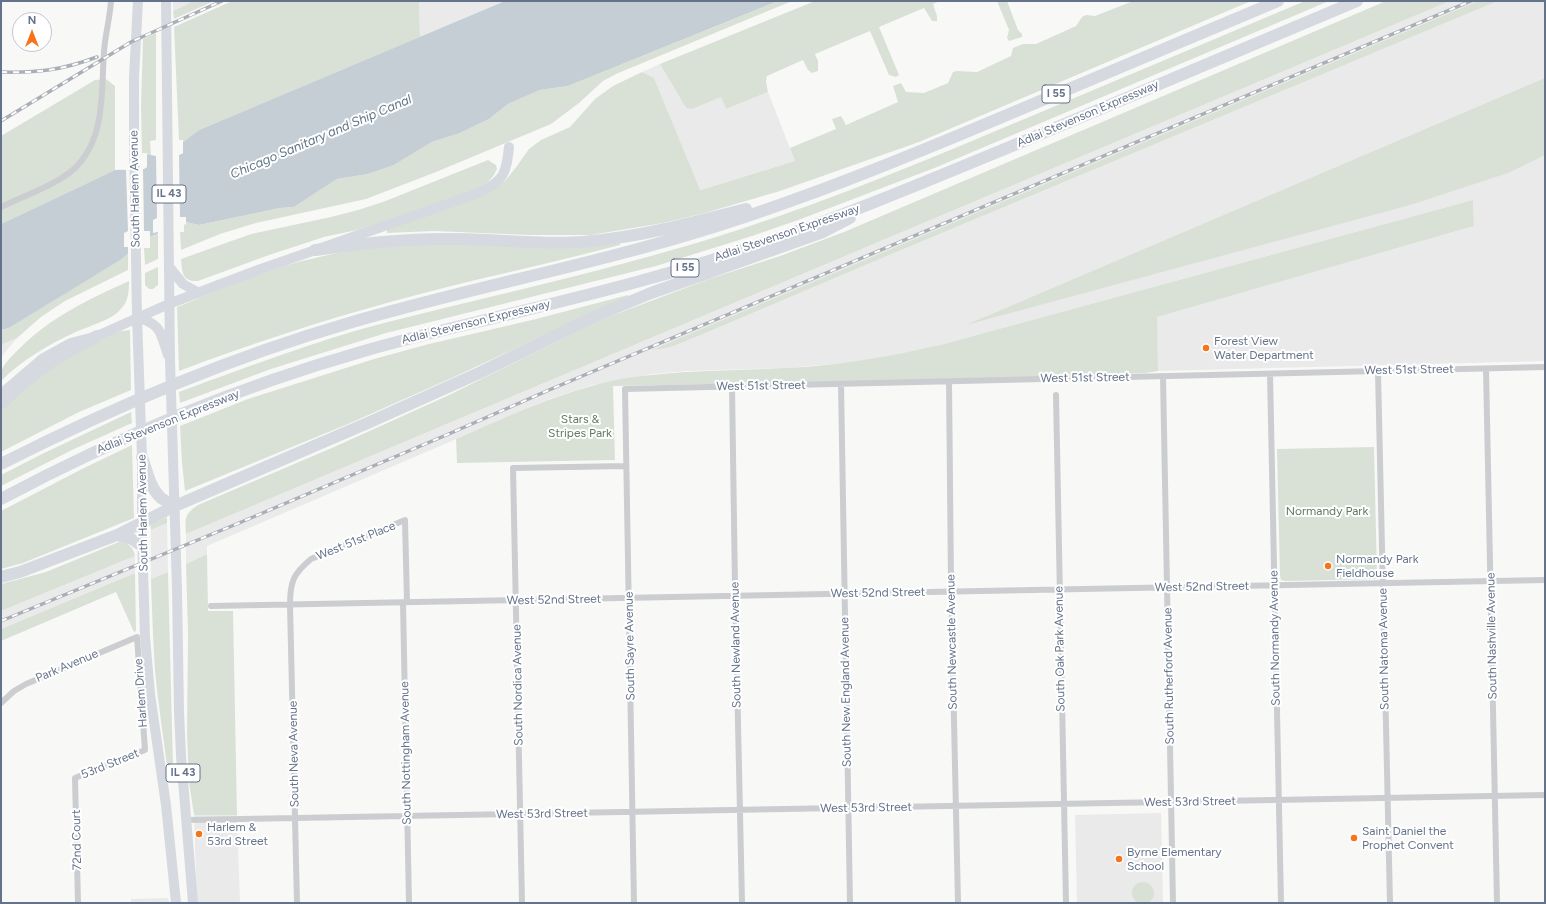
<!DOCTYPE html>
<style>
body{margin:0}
#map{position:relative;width:1546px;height:904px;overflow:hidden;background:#f8f9f6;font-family:Figtree,sans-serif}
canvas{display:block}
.frame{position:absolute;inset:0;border:2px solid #65738a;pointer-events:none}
.north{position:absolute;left:12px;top:12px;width:40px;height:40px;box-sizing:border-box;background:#fff;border:1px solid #c1c7d0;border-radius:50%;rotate:0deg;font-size:11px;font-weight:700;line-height:16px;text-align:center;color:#65738a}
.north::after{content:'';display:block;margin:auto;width:14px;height:18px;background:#f5751a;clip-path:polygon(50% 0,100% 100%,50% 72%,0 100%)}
</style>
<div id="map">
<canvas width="1546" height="904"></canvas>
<div class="frame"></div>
<div class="north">N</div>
</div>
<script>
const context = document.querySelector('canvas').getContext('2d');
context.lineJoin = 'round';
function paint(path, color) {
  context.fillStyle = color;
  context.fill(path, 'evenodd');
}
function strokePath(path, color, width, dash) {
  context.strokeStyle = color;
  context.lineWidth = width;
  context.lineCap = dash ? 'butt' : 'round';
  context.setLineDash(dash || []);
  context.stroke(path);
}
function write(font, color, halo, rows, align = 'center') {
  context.font = font + ' Figtree,sans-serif';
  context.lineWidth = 4;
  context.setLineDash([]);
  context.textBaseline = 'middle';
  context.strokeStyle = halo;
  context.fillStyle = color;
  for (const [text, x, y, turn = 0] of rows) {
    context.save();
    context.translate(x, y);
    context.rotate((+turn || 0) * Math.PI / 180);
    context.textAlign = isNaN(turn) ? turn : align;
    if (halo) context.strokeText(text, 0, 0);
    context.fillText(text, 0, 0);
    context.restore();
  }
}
paint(new Path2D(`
 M173,1H190V3L173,11Z
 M419,1H505L420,37Z
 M1450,1H1478L653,350L661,349L715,329L887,256L1498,1H1545V361L1158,371L1156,317L1474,226L1473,200L940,345L893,356L857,362L785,368L687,371L653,374L592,385L552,398L207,546V554L186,564V534Z
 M660,64L686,108L721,97L726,109L768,92L795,161L699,190L654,78L642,72Z
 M17,338L1,357V345Z
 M167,523L168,572L151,579V530Z
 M135,556V573L1,629V611Z
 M1161,813L1163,903H1077L1075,815Z
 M194,815H237L240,903H197Z
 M168,898L169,903H131V899Z`), '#e9eae9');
paint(new Path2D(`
 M190,1H214L174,19L173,11L190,3Z
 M232,1H419L420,37L199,130L183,142V140H179L174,27Z
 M778,1H792L616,74L603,81L579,103L551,124L436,172L366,199L256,223L220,234L181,250L180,232H184V224L186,222L199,225L280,208L294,207L337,179L368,174L394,165L432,142L460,133L489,119L508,104L540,90L568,86Z
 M815,1H940L933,4L937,16V21H932L924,8L879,27L899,75L896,77L889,75L870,31L815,54L818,61V71L812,73L808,70L803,60L767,76L766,81L768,92L726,109L721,97L692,109L686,108L660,64Z
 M997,1H1007L1018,30L1022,34V37L1009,41L1007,38L1009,30Z
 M1133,1H1251L919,142L780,191L705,213L663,223L591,235H529L434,231L387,233V229L483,194L505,181L517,166L529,149L541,140L570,127L595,99L613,86L642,72L654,78L700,190L795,161L790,148L836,129L832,119L841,116L846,125L898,102L893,86L901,83L906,92L924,93L948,83L953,72L957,71L977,72L1011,56L1013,48L1023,44H1036L1076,26L1082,17L1086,15L1095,16Z
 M1305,1H1329L937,167L801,219L752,236L656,266L386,333L271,369L180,403L179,392C247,367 315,341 384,323C502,293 621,268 738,230C839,197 936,156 1034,115C1124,77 1215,39 1305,1Z
 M1386,1H1450L186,534C185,519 184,514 198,505L334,447L447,396L603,319L709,279L780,256L844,232Z
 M1478,1H1498L887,256L715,329L673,346L661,349L652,350Z
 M156,33V140L150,141L151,155H147L146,153H142L141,105L143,39Z
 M1545,78V155L1508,173L1410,205L966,325Z
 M106,79L115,86V170L1,224V136L95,80Z
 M488,160L496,165L497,169L494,175L488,182L476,190L421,210L357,230L324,237L269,255L198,281C182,282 182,272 181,259L251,234L331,217L358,210L383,202Z
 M1473,200L1474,226L1157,317L1158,371L1145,373L999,379L613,386L615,460L457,463L456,439C510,416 563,390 621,379C675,370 729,371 784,368C837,366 888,357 940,345Z
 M158,234V259L145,265L144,248H150V237Z
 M620,242V245C545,265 469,280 394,301C321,321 250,344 179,371L177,307C217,291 257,273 298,262C329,254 360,249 392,244Z
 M128,254V270L65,301L41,317L17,338L1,345V330L9,328Z
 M158,267V285L153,289H149L145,285V273Z
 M129,281C129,294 128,303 118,312C110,320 87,327 76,332C49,344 22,360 1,381C1,377 0,372 2,369C6,361 14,354 20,348C51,317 89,299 129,281Z
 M628,295V297L587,315L454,377L348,424L185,491L182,463L180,426L248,399L374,359L429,344L532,320Z
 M130,330L131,390L79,412L1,452V411C28,382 62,358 98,341C104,338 111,333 118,332C121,330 126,331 130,330Z
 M131,412L132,423L74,449L1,486V475L44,453Z
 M132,445L134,518L23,563L1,569V511L84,468Z
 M1374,447L1377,574L1376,579L1286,581L1281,580L1280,576L1277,449Z
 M167,517V523L151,530L150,524Z
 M119,542C128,542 134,548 135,556L1,611V584L46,572Z
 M207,554L208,611H233L237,815H194L189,782L187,733L188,634L186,564Z
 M168,572L173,766H167C163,734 158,703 155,671C153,641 152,610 151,579Z
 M135,573L136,631L134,632L116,592L1,641V629Z
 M1132 893a11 11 0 1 1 22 0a11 11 0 1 1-22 0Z`), '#d9e1d6');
paint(new Path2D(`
 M505,1H778L568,86L540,90L508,104L489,119L460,133L432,142L394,165L368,174L337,179L294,207L280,208L199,225L186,222L150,237L120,260L9,328L1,330V224L115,170L144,169L147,167V155H179L183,153V142L199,130Z`), '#c6ced5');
paint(new Path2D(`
 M183,140V153L179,155L180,217H186V224L158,236V232L153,233V220L157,218L156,156L151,155V153L181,152V142Z
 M147,153V167L143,169L144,231H150V240L128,257V247H124V233L128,231L126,170L121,169V167L145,166V155Z`), '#f8f9f6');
strokePath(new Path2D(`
 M1,207C23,196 56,185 74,169C106,139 101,92 104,52C105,35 110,18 111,1
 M1486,369L1497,903
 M1378,371L1390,903
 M1270,374L1281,903
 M1163,376L1173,903
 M949,382L951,583L958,903
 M841,384L850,903
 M732,387L735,587L742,903
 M1056,395L1066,903
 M403,603L409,903
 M211,606L1545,580
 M1,703L14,691L26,684L137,637L145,750L75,778L78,903
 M187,820L1545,795
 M297,903L290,605C290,582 293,574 311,559L405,520L407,602
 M522,903L513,468L626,466
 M634,903L625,389L1545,367`), '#cbcdd1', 6);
strokePath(new Path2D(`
 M138,1L134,77V138L137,317L142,457V535L145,637L150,694L166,805L176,903
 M166,1L170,360L177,589L179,712L181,756L193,903
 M170,268L183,284L199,293
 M137,317C162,325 160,332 168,355
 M1,394L42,359L71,343L97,336L171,303L258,270L479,193C504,180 506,175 509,147`), '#d6dae0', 10);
strokePath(new Path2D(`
 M315,250C361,244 406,238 453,239C496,239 540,245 583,242C639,237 692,223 746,209
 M1,404L21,385L54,360L97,336
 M142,457C147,471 150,488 161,498C165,501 171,503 175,506
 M1,464C113,407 229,358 349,323C472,287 598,264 720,225C817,194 912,155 1007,115C1097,77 1188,39 1278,1
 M1,499C117,437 238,387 364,351C402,340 439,331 477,322C571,299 666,277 758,245C850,214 939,176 1029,139C1138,93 1248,47 1357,1
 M117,535L132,539L143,547
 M1,577L20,572L117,535L175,506L370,422L479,373L598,315L651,293L823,232L850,218`), '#d6dae0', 12);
const rail = new Path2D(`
 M1,72C38,73 62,70 97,57
 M1,121L131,42L222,1
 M1,621L239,523L451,433L549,390L1471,1`);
strokePath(rail, '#aaaeb6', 3.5);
strokePath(rail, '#fff', 2, [6]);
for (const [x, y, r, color] of [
 [1206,348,4,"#f5751a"],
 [1328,566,4,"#f5751a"],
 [199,834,4,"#f5751a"],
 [1354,838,4,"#f5751a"],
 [1119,859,4,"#f5751a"]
]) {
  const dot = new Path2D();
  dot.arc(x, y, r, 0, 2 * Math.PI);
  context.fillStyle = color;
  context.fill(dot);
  strokePath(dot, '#fff', 1.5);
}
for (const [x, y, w] of [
 [1056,94,28],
 [169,194,34],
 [685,268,28],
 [183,773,34]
]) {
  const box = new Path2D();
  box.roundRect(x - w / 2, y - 9, w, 18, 3);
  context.fillStyle = '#fff';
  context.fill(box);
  strokePath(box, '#65738a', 1);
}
write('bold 11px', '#65738a', null, [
 ["I 55",1056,94],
 ["IL 43",169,194],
 ["I 55",685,268],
 ["IL 43",183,773]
]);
write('12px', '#65738a', '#fff', [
 ["Adlai Stevenson Expressway",1088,114,-23],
 ["South Harlem Avenue",135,189,-91],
 ["Adlai Stevenson Expressway",787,233,-19],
 ["Adlai Stevenson Expressway",476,322,-14],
 ["West 51st Street",1409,370,-1],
 ["West 51st Street",1085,378,-1],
 ["West 51st Street",761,386,-1],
 ["Adlai Stevenson Expressway",168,422,-22],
 ["South Harlem Avenue",143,513,-91],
 ["West 51st Place",356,541,-22],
 ["West 52nd Street",1202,587,-1],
 ["West 52nd Street",878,593,-1],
 ["West 52nd Street",554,600,-1],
 ["South Nashville Avenue",1492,636,-91],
 ["South Normandy Avenue",1275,638,-91],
 ["South Newcastle Avenue",952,642,-91],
 ["South Newland Avenue",736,645,-91],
 ["South Sayre Avenue",630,646,-91],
 ["South Oak Park Avenue",1060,649,-91],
 ["South Natoma Avenue",1384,649,-91],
 ["Park Avenue",67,666,-23],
 ["South Rutherford Avenue",1169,676,-91],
 ["South Nordica Avenue",518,685,-91],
 ["South New England Avenue",846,692,-91],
 ["Harlem Drive",141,693,-94],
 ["South Nottingham Avenue",406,753,-91],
 ["South Neva Avenue",294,754,-91],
 ["53rd Street",110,764,-22],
 ["West 53rd Street",1190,802,-1],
 ["West 53rd Street",866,808,-1],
 ["West 53rd Street",542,814,-1],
 ["72nd Court",77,840,-91]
]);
write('12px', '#65738a', '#fff', [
 ["Forest View",1214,341],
 ["Water Department",1214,355],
 ["Normandy Park",1336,559],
 ["Fieldhouse",1336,573],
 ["Harlem &",207,827],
 ["53rd Street",207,841],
 ["Saint Daniel the",1362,831],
 ["Prophet Convent",1362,845],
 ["Byrne Elementary",1127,852],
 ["School",1127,866]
], 'left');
write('12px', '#617a60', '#fff', [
 ["Stars &",580,419],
 ["Stripes Park",580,433],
 ["Normandy Park",1327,511]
]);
write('italic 13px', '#607585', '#fff', [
 ["Chicago Sanitary and Ship Canal",321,137,-23]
]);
</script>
